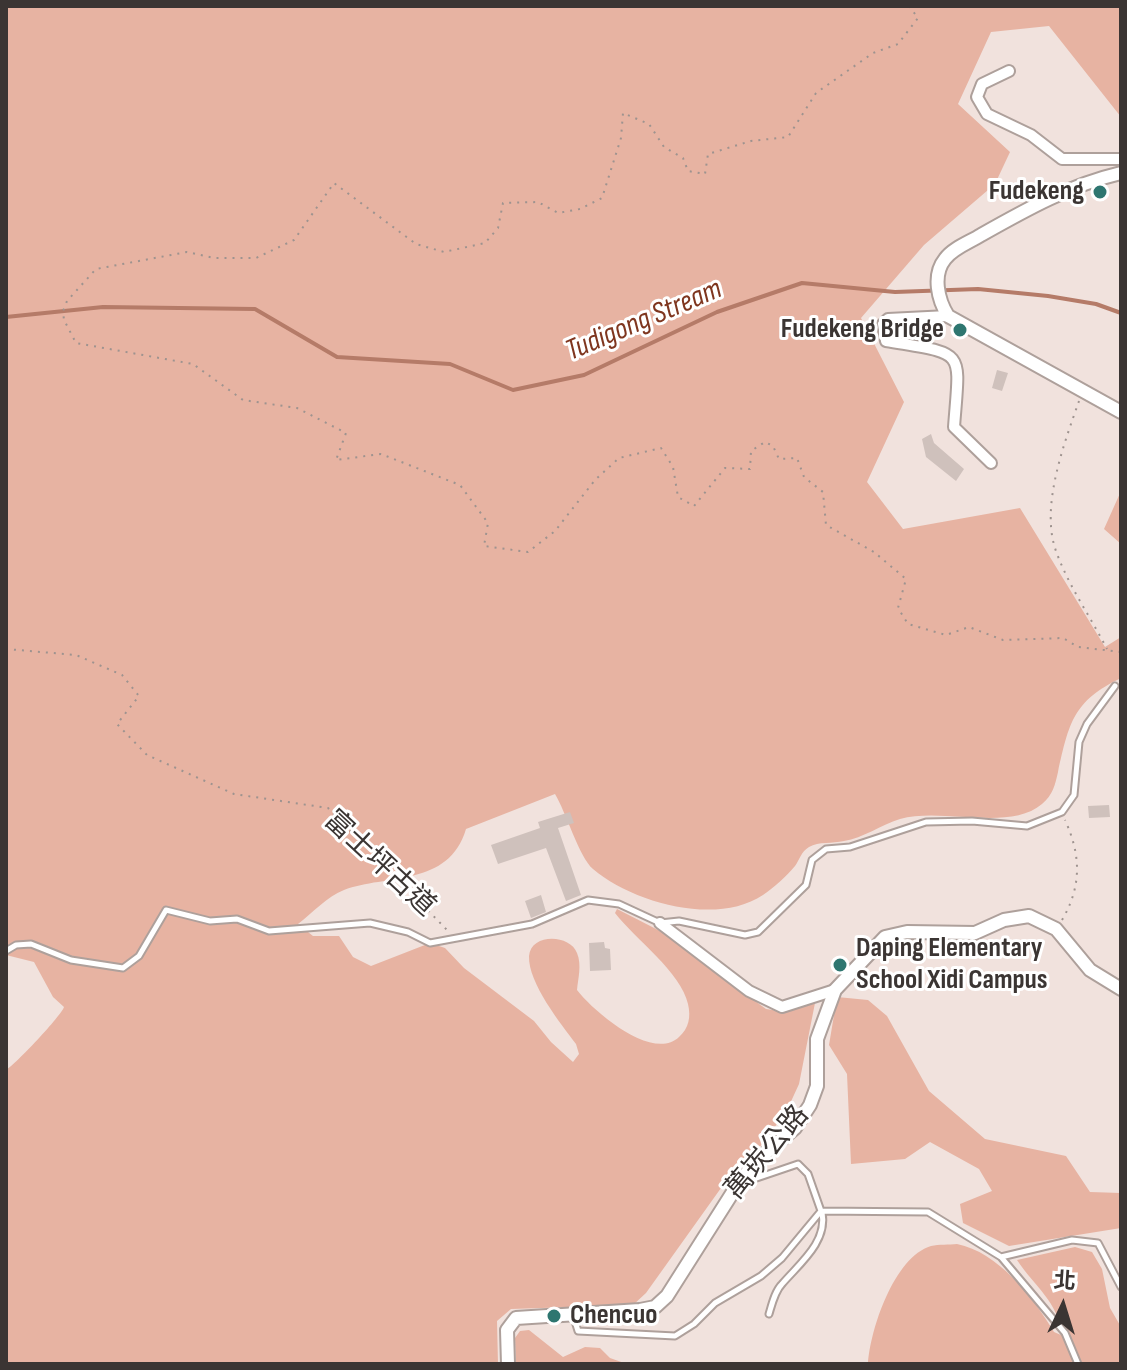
<!DOCTYPE html>
<meta charset="utf-8">
<style>
body{margin:0}
#map{position:relative;width:1127px;height:1370px;overflow:hidden;background:#f1e2dd;font-family:"Sofia Sans Condensed","Noto Sans TC",sans-serif}
canvas{display:block}
.frame{position:absolute;inset:0;border:8px solid #3b3533;pointer-events:none}
.north{position:absolute;left:1023px;top:1266px;width:80px;height:80px;-webkit-text-stroke:6px #fff;paint-order:stroke;rotate:4deg;font-size:22px;font-weight:700;line-height:32px;text-align:center;color:#3b3533}
.north::after{content:'';display:block;margin:auto;width:28px;height:36px;background:#3b3533;clip-path:polygon(50% 0,100% 100%,50% 72%,0 100%)}
</style>
<div id="map">
<canvas width="1127" height="1370"></canvas>
<div class="frame"></div>
<div class="north">北</div>
</div>
<script>
const context = document.querySelector('canvas').getContext('2d');
context.lineJoin = 'round';
function paint(path, color) {
  context.fillStyle = color;
  context.fill(path, 'evenodd');
}
function strokePath(path, color, width, dash) {
  context.strokeStyle = color;
  context.lineWidth = width;
  context.lineCap = dash ? 'butt' : 'round';
  context.setLineDash(dash || []);
  context.stroke(path);
}
function write(font, color, halo, rows, align = 'center') {
  context.font = font + ' "Sofia Sans Condensed","Noto Sans TC",sans-serif';
  context.lineWidth = 6;
  context.setLineDash([]);
  context.textBaseline = 'middle';
  context.strokeStyle = halo;
  context.fillStyle = color;
  for (const [text, x, y, turn = 0] of rows) {
    context.save();
    context.translate(x, y);
    context.rotate((+turn || 0) * Math.PI / 180);
    context.textAlign = isNaN(turn) ? turn : align;
    if (halo) context.strokeText(text, 0, 0);
    context.fillText(text, 0, 0);
    context.restore();
  }
}
paint(new Path2D(`
 M6,6H1121V117L1049,26L991,32L958,104L1010,152L995,184L924,245L861,318L904,402L867,482L903,529L1020,508L1105,647L1121,637V678C1073,701 1069,723 1058,772C1055,785 1053,795 1042,804C1009,832 942,807 900,819C881,825 863,838 844,841C832,844 819,841 809,847C801,852 800,859 795,866C787,876 773,888 763,895C717,926 633,903 593,869C579,857 566,812 555,794L466,829C449,887 386,874 344,890C328,896 312,913 298,924L313,936H339L353,957L371,966L430,943L445,948L464,968L534,1021L551,1042L573,1062L579,1054L576,1044C561,1024 528,983 529,956C531,933 570,934 577,953C582,965 578,979 577,990C594,1012 653,1062 679,1037C689,1028 691,1017 688,1004C681,972 635,939 615,913L617,909L660,931L766,1009L786,1012L815,1003L799,1084L788,1108L763,1144L736,1167L646,1293L633,1305L511,1309L497,1321L498,1364H6V1070C15,1065 62,1015 64,1007L53,997L34,962L6,955Z
 M1121,491V544L1104,529Z
 M837,997L868,1000L887,1016L929,1091L985,1139L1066,1156L1090,1192L1121,1193V1228L1009,1246L963,1223L960,1204L992,1191L979,1169L930,1142L905,1159L851,1164L847,1074L829,1045Z
 M957,1244C998,1252 1033,1297 1054,1332L1061,1335C1060,1303 1033,1285 1017,1260L1075,1247L1092,1252L1102,1269L1110,1308L1121,1327V1364H868C870,1330 894,1257 931,1246C939,1244 949,1245 957,1244Z
 M529,1330L563,1357L585,1347L600,1348L610,1358L627,1364H516L515,1338L520,1331Z`), '#e7b3a2');
strokePath(new Path2D(`
 M6,317L103,307L255,309L337,357L450,364L513,390L584,375L717,312L802,283L895,292L978,289L1048,296L1096,304L1121,313`), '#b57b68', 4);
paint(new Path2D(`
 M997,370L1008,373L1002,391L992,388Z
 M931,434L934,443L964,469L956,481L926,457L922,439Z
 M1109,805L1110,817L1089,818L1088,806Z
 M570,812L574,823L558,828L581,895L566,901L546,848L498,864L491,845L540,828L538,822Z
 M541,895L546,912L531,918L525,901Z
 M604,942L605,948L610,949L611,970L590,971L589,943Z`), '#cfc1bc');
const service = new Path2D(`
 M6,951L16,945L31,944L71,960L123,968L139,956L166,910L210,921L237,919L269,931L370,923L408,932L430,943L532,924L588,900L619,904L660,923L679,921L745,935L758,932L806,885L812,860L826,849L850,847L926,822L972,821L1027,826L1062,812L1074,795L1079,742L1087,724L1115,686
 M742,1183L798,1164L808,1174L821,1211L928,1212L1001,1257L1072,1240L1098,1243L1121,1287
 M1001,1257L1065,1333L1078,1364
 M769,1314C772,1304 775,1291 782,1284C799,1264 828,1242 822,1212
 M573,1315L578,1331L675,1336L694,1324L715,1303L761,1276L782,1258L821,1211`);
const minor = new Path2D(`
 M1009,71L982,84L977,97L987,114L1031,135L1062,159H1121
 M948,316L888,319L883,324L886,341C967,355 960,347 954,427L991,463
 M660,923L749,991L782,1007L835,990`);
const tertiary = new Path2D(`
 M1121,173C1070,185 1027,209 981,235C970,242 953,248 945,259C932,275 938,300 948,316L1121,412
 M508,1364L507,1330L516,1318L640,1310L655,1307L667,1296L738,1184L753,1164L795,1128L810,1105L817,1086V1039L835,990L885,937L907,932L975,933L1004,920L1029,916L1056,929L1090,970L1121,989`);
strokePath(service, '#aea09b', 9);
strokePath(minor, '#aea09b', 14);
strokePath(tertiary, '#aea09b', 16);
strokePath(new Path2D(`
 M909,6L918,18L898,44L873,53L816,93L788,137L751,141L708,154L705,174L688,171L683,158L664,147L649,124L623,113L621,138L602,198L580,209L558,213L538,202L503,203L498,228L485,243L444,252L416,244L334,183L294,240L256,258H214L187,252L96,269L67,301L63,311L64,320L76,343L193,364L243,400L297,408L346,433L336,460L381,454L460,485L488,523L484,546L528,552L555,531L595,480L619,458L661,448L673,467L678,497L694,506L725,468L750,469L751,451L765,442L773,446L779,459L797,458L804,477L823,492L826,525L874,552L906,579L898,608L908,624L946,635L969,627L1003,640L1063,638L1078,647L1121,652
 M1079,401C1064,444 1040,507 1056,551C1068,585 1090,616 1107,649
 M6,649L76,655L122,675L139,696L117,724L147,755L234,794L328,808L449,932
 M1062,920C1082,886 1081,855 1065,820`), '#9e938f', 2, [2, 6]);
strokePath(service, '#fff', 5);
strokePath(minor, '#fff', 10);
strokePath(tertiary, '#fff', 12);
for (const [x, y, r, color] of [
 [1100,192,8,"#2e7670"],
 [960,330,8,"#2e7670"],
 [840,965,8,"#2e7670"],
 [554,1316,8,"#2e7670"]
]) {
  const dot = new Path2D();
  dot.arc(x, y, r, 0, 2 * Math.PI);
  context.fillStyle = color;
  context.fill(dot);
  strokePath(dot, '#fff', 3);
}
write('bold 28px', '#3b3533', '#fff', [
 ["Fudekeng",1084,192],
 ["Fudekeng Bridge",944,330],
 ["Daping Elementary",856,949,"left"],
 ["School Xidi Campus",856,981,"left"],
 ["Chencuo",570,1316,"left"]
], 'right');
write('28px', '#3b3533', '#fff', [
 ["富士坪古道",379,864,43],
 ["萬崁公路",768,1153,-50]
]);
write('italic 30px', '#7f361f', '#fff', [
 ["Tudigong Stream",644,321,-23]
]);
</script>
